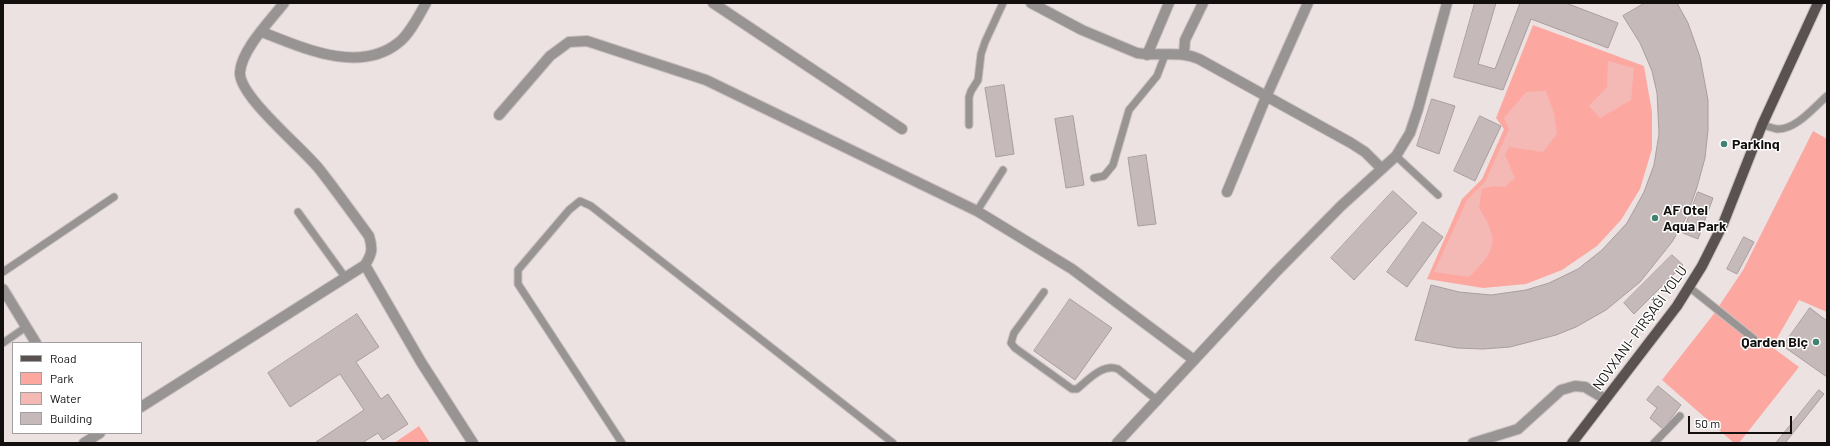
<!DOCTYPE html>
<html>
<head>
<meta charset="utf-8">
<style>
	body { margin:0 }
	#map { position:relative; width:1830px; height:446px; overflow:hidden; background:#ede2e2; font-family:Barlow,sans-serif }
	canvas { display:block }
	.frame { position:absolute; inset:0; border:4px solid #130f0f; pointer-events:none }
	.legend { position:absolute; left:12px; top:342px; width:130px; height:92px; box-sizing:border-box; background:#fff; border:1px solid #a19f9f; margin:0; padding:5px 7px; list-style:none; font-size:12px; color:#130f0f }
	.legend li { display:flex; align-items:center; gap:8px; height:20px }
	.legend b { width:20px; border:1px solid #a19f9f }
	.scale { position:absolute; left:1688px; top:416px; width:104px; height:18px; box-sizing:border-box; border:2px solid #130f0f; border-top:0; padding-left:5px; font-size:12px; line-height:14px; white-space:nowrap; color:#130f0f; -webkit-text-stroke:3px #fff; paint-order:stroke }
</style>
</head>
<body>
<div id="map">
<canvas width="1830" height="446"></canvas>
<div class="frame"></div>
<ul class="legend">
<li><b style="height:5px;background:#595251"></b>Road</li>
<li><b style="height:11px;background:#fda7a1"></b>Park</li>
<li><b style="height:11px;background:#f4b9b5"></b>Water</li>
<li><b style="height:11px;background:#c5bab9"></b>Building</li>
</ul>
<div class="scale">50 m</div>
</div>
<script>
const ctx = document.querySelector('canvas').getContext('2d');
ctx.lineJoin = 'round';
function fillPath(path, color) {
  ctx.fillStyle = color;
  ctx.fill(path, 'evenodd');
}
function trace(path, color, width, dash) {
  ctx.strokeStyle = color;
  ctx.lineWidth = width;
  ctx.lineCap = dash ? 'butt' : 'round';
  ctx.setLineDash(dash || []);
  ctx.stroke(path);
}
function label(font, color, halo, rows, align = 'center') {
  ctx.font = font + ' Barlow,sans-serif';
  ctx.lineWidth = 3;
  ctx.setLineDash([]);
  ctx.textBaseline = 'middle';
  ctx.strokeStyle = halo;
  ctx.fillStyle = color;
  for (const [text, x, y, turn = 0] of rows) {
    ctx.save();
    ctx.translate(x, y);
    ctx.rotate((+turn || 0) * Math.PI / 180);
    ctx.textAlign = isNaN(turn) ? turn : align;
    if (halo) ctx.strokeText(text, 0, 0);
    ctx.fillText(text, 0, 0);
    ctx.restore();
  }
}
fillPath(new Path2D(`
	M1533 25 1644 66 1652 112V149L1640 189 1621 220 1597 246 1562 270 1526 284 1483 288 1427 279 1462 199 1482 179 1504 129 1496 118Z
	M1813 131 1827 139V312L1799 300 1772 347 1799 367 1739 443H1734L1662 380 1713 315 1743 270Z
	M419 426 430 443H394Z`), '#fda7a1');
fillPath(new Path2D(`
	M1608 61 1634 68 1631 100 1600 118 1589 106 1607 87Z
	M1546 91 1554 113 1557 134 1543 152 1509 147 1505 155 1515 178 1505 187 1493 186 1482 189 1479 208C1500 240 1496 251 1469 277L1434 272 1467 200 1485 182 1509 129 1504 118 1526 92Z`), '#f4b9b5');
const building = new Path2D(`
	M1475 3H1496L1478 64 1495 69 1520 3H1566L1618 23 1608 48 1531 19 1503 90 1454 77Z
	M1645 3H1677L1688 23 1700 57 1708 100V130L1705 158 1697 187 1687 216 1672 242 1640 282 1606 310 1576 327 1556 335 1510 347 1483 349 1457 348 1415 340 1431 285 1459 292 1491 295 1526 290 1549 283 1578 269 1602 250 1627 223 1644 192 1654 165 1659 134 1657 93 1652 71 1640 43 1623 16Z
	M1004 85 1014 154 996 157 985 88Z
	M1432 99 1455 106 1439 154 1417 146Z
	M1073 116 1084 185 1066 188 1055 119Z
	M1480 116 1501 126 1475 181 1454 171Z
	M1146 155 1156 224 1138 226 1128 158Z
	M1393 191 1417 213 1354 280 1331 258Z
	M1698 192 1713 198 1698 239 1683 233Z
	M1423 222 1443 237 1407 287 1387 272Z
	M1744 237 1754 242 1737 274 1727 269Z
	M1672 255 1683 265 1634 314 1624 303Z
	M1070 299 1112 328 1075 380 1034 351Z
	M1810 308 1827 321V377L1783 346Z
	M357 314 379 347 356 362 381 399 388 394 408 424 383 440 378 433 362 443H317L316 442 364 410 340 374 290 407 268 373Z
	M1658 386 1681 405 1663 429 1650 418 1657 408 1647 400Z
	M1819 390 1824 394 1785 443H1776Z`);
fillPath(building, '#c5bab9');
trace(building, '#a89e9d', 1);
const lane = new Path2D(`
	M969 125V97L971 91 978 80 981 54 985 42 1003 3
	M1762 125C1767 126 1772 128 1777 129 1796 130 1814 107 1827 96
	M1396 156 1438 195
	M1094 178 1104 176 1113 165 1129 110 1157 76 1165 55
	M977 211 1003 170
	M298 212 345 277
	M3 272 114 197
	M1689 287 1754 339
	M1044 292 1014 333 1011 343 1015 348 1072 389H1077C1088 380 1103 363 1118 369L1158 401
	M3 343 26 327
	M622 443 518 284V270L569 210 580 201 591 206 893 443
	M1654 443 1680 416`);
const street = new Path2D(`
	M713 3 902 129
	M1031 3 1082 30 1137 53C1158 57 1180 50 1199 59L1351 143 1365 152 1382 169
	M262 32C303 48 359 74 398 43 410 34 419 15 426 3
	M1184 54 1185 40 1203 3
	M1147 55 1169 3
	M499 115 550 56 569 42 587 41 706 80 977 211 1072 269 1194 360
	M1227 192 1266 97 1308 3
	M365 265 421 362 473 443
	M3 289 36 343
	M141 407 365 265C372 254 373 249 369 236 353 214 337 192 320 170 304 149 238 96 240 72 242 49 270 21 284 3
	M84 443 100 433
	M1117 443 1275 273 1341 206 1396 156 1410 133 1418 109 1447 3
	M1473 443 1518 429 1561 390 1575 386 1585 387 1605 399`);
const primary = new Path2D(`
	M1572 443 1677 306 1702 266 1723 224 1762 125 1818 3`);
trace(lane, '#cac0c0', 9);
trace(street, '#cac0c0', 12);
trace(primary, '#cac0c0', 12);
trace(lane, '#989493', 7);
trace(street, '#989493', 10);
trace(primary, '#595251', 10);
for (const [x, y, r, color] of [
	[1724,144,4,"#41816f"],
	[1655,218,4,"#41816f"],
	[1816,342,4,"#41816f"]
]) {
  const dot = new Path2D();
  dot.arc(x, y, r, 0, 2 * Math.PI);
  ctx.fillStyle = color;
  ctx.fill(dot);
  trace(dot, '#fff', 1.5);
}
label('bold 14px', '#130f0f', '#fff', [
	["Parkinq",1732,144],
	["AF Otel",1663,210],
	["Aqua Park",1663,226],
	["Qarden Biç",1808,342,"right"]
], 'left');
label('14px', '#130f0f', '#fff', [
	["NOVXANI- PIRŞAĞI YOLU",1640,328,-54]
]);
</script>
</body>
</html>
